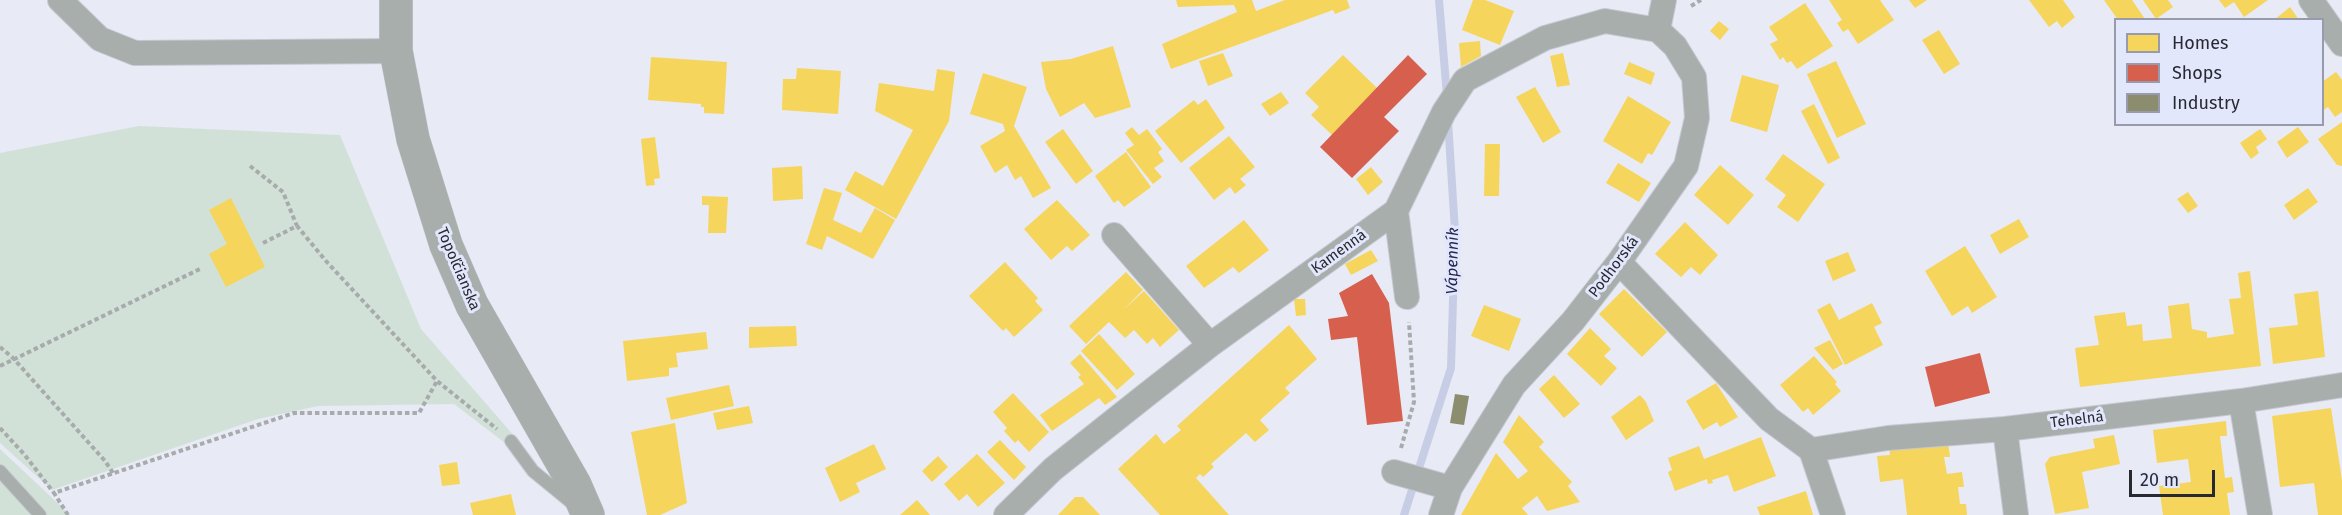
<!DOCTYPE html>
<html>
<head>
<meta charset="utf-8">
<style>
	body { margin:0 }
	#map { position:relative; width:2342px; height:515px; overflow:hidden; background:#e8eaf6; font-family:"Fira Sans",sans-serif }
	canvas { display:block }
	.legend { position:absolute; left:2114px; top:18px; width:210px; height:108px; box-sizing:border-box; background:#e2e7fc; border:2px solid #989bab; margin:0; padding:8px 10px; list-style:none; font-size:18px; color:#282931 }
	.legend li { display:flex; align-items:center; gap:12px; height:30px }
	.legend b { width:30px; border:2px solid #989bab }
	.scale { position:absolute; left:2129px; top:470px; width:86px; height:27px; box-sizing:border-box; border:3px solid #282931; border-top:0; padding-left:8px; font-size:18px; line-height:21px; white-space:nowrap; color:#282931; -webkit-text-stroke:4px #e2e7fc; paint-order:stroke }
</style>
</head>
<body>
<div id="map">
<canvas width="2342" height="515"></canvas>
<ul class="legend">
<li><b style="height:16px;background:#f6d55c"></b>Homes</li>
<li><b style="height:16px;background:#d6604d"></b>Shops</li>
<li><b style="height:16px;background:#8c8c6e"></b>Industry</li>
</ul>
<div class="scale">20 m</div>
</div>
<script>
const ctx = document.querySelector('canvas').getContext('2d');
ctx.lineJoin = 'round';
function fillPath(path, color) {
  ctx.fillStyle = color;
  ctx.fill(path, 'evenodd');
}
function trace(path, color, width, dash) {
  ctx.strokeStyle = color;
  ctx.lineWidth = width;
  ctx.lineCap = dash ? 'butt' : 'round';
  ctx.setLineDash(dash || []);
  ctx.stroke(path);
}
function label(font, color, halo, rows, align = 'center') {
  ctx.font = font + ' "Fira Sans",sans-serif';
  ctx.lineWidth = 6;
  ctx.setLineDash([]);
  ctx.textBaseline = 'middle';
  ctx.strokeStyle = halo;
  ctx.fillStyle = color;
  for (const [text, x, y, turn = 0] of rows) {
    ctx.save();
    ctx.translate(x, y);
    ctx.rotate((+turn || 0) * Math.PI / 180);
    ctx.textAlign = isNaN(turn) ? turn : align;
    if (halo) ctx.strokeText(text, 0, 0);
    ctx.fillText(text, 0, 0);
    ctx.restore();
  }
}
fillPath(new Path2D(`
	M139 126 340 135 421 329 516 438 505 443 454 404 318 406 258 419 52 490 0 443V153Z
	M0 449 64 509 68 515H0Z`), '#d2e1d8');
fillPath(new Path2D(`
	M1176 0H1252L1256 11 1285 0H1347L1350 8 1335 14 1333 10 1171 69 1162 44 1237 12 1234 5 1178 7Z
	M1473 0H1485L1514 11 1500 45 1462 30Z
	M1829 0H1880L1894 20 1858 44 1848 29 1843 32 1837 23 1842 20Z
	M1909 0H1927L1915 8Z
	M2029 0H2063L2075 17 2062 28 2057 21 2049 27Z
	M2104 0H2132L2145 19 2118 20Z
	M2143 0H2168L2173 7 2156 19Z
	M2219 0H2268L2244 17 2234 2 2225 8Z
	M1805 3 1833 46 1797 69 1791 61 1787 63 1783 57 1780 60 1770 44 1778 40 1769 27Z
	M2290 7 2299 20H2274Z
	M1719 21 1729 29 1720 40 1710 31Z
	M1939 30 1960 64 1944 74 1922 40Z
	M1480 41 1481 56 1461 67 1459 43Z
	M1113 46 1131 107 1095 118 1084 103 1060 117 1046 89 1041 62 1071 59Z
	M1223 53 1233 76 1208 86 1199 61Z
	M1563 53 1570 85 1557 87 1550 56Z
	M1343 55 1377 88 1332 135 1311 115 1319 107 1305 93Z
	M651 57 727 62 724 114 704 113V107H701V104L648 100Z
	M1836 61 1866 124 1837 138 1807 74Z
	M1629 62 1655 73 1651 85 1624 74Z
	M797 68 841 71 838 114 782 110 783 79H796Z
	M937 69 955 72 949 121 896 219 845 190 855 171 883 186 913 130 875 111 879 83 934 91Z
	M2336 72 2342 80V112L2335 117 2328 107 2322 111V82Z
	M983 73 1027 87 1014 126 1051 188 1033 198 1021 176 1015 180 1007 165 995 173 980 146 1005 131 1003 124 970 114Z
	M1742 75 1779 85 1767 132 1730 121Z
	M1535 87 1561 132 1543 143 1516 97Z
	M1281 92 1289 103 1270 116 1261 104Z
	M1628 96 1671 122 1652 155 1648 153 1642 164 1603 141Z
	M1206 99 1225 128 1181 163 1155 131 1194 100 1198 105Z
	M1814 104 1840 158 1828 164 1801 111Z
	M2342 122V166L2337 165 2318 139Z
	M1132 127 1139 135 1147 129 1162 149 1158 152 1164 161 1154 168 1162 177 1153 184 1126 150 1134 145 1125 133Z
	M2298 127 2309 142 2287 158 2277 142Z
	M1063 129 1093 171 1076 184 1045 142Z
	M2260 129 2267 139 2256 147 2259 153 2251 159 2240 143Z
	M1229 136 1255 167 1240 179 1246 185 1235 194 1230 187 1214 200 1189 168Z
	M655 137 660 178 654 179 655 185 646 186 641 139Z
	M1485 144H1500L1499 196H1484Z
	M1126 152 1151 187 1124 207 1118 200 1114 203 1095 176Z
	M1783 154 1825 184 1798 222 1777 207 1786 195 1765 179Z
	M1618 163 1651 183 1639 202 1606 183Z
	M1720 165 1754 195 1728 225 1694 195Z
	M802 166 803 199 773 201 772 168Z
	M1371 167 1383 182 1368 195 1356 179Z
	M824 188 842 193 833 220 861 233 875 208 895 220 873 259 827 236 822 250 806 244Z
	M2308 188 2318 202 2294 220 2284 205Z
	M2188 192 2198 206 2188 213 2177 199Z
	M702 196 728 197 726 233H708L709 205H702Z
	M231 198 265 267 226 287 209 254 227 244 209 210Z
	M1057 200 1090 235 1072 251 1067 246 1051 260 1024 229Z
	M2019 219 2029 237 2000 254 1990 235Z
	M1244 220 1269 250 1239 273 1233 267 1204 288 1186 266Z
	M1685 222 1718 255 1700 275 1691 267 1681 277 1655 254Z
	M1965 246 1997 297 1972 313 1968 306 1952 316 1925 271Z
	M1371 250 1378 261 1351 275 1345 264Z
	M1848 252 1856 271 1833 281 1825 261Z
	M1005 262 1038 298 1035 301 1043 310 1014 337 1006 328 1003 331 969 296Z
	M2250 271 2261 366 2080 387 2075 348 2099 345 2094 316 2125 312 2127 326 2142 324 2143 341 2172 338 2168 306 2189 303 2192 329 2207 332V338L2234 334 2229 299 2241 298 2238 273Z
	M1126 272 1143 290 1123 310 1144 291 1179 330 1160 347 1153 338 1147 344 1134 330 1125 338 1109 322 1086 344 1069 326Z
	M1624 289 1667 332 1642 357 1599 314Z
	M2318 291 2325 357 2273 364 2269 328 2298 325 2294 294Z
	M1294 299H1305L1306 315 1296 316Z
	M1830 303 1839 320 1872 303 1882 323 1874 327 1883 345 1845 365 1817 310Z
	M1484 305 1521 319 1509 351 1471 336Z
	M1289 325 1317 359 1285 388 1290 393 1260 420 1269 430 1255 442 1246 433 1211 464 1214 467 1203 477 1200 474 1196 478 1229 515H1160L1118 469 1156 434 1164 444 1181 430 1177 426Z
	M796 326 797 346 749 348V327Z
	M1590 328 1611 349 1604 356 1617 368 1601 386 1567 354Z
	M706 332 708 349 676 353 678 367 669 368V376L627 381 623 341Z
	M1099 334 1135 374 1117 390 1081 351Z
	M1830 340 1843 364 1833 370 1814 348Z
	M1080 354 1117 397 1105 405 1099 398 1052 431 1040 415 1084 384 1078 377 1081 375 1070 363Z
	M1814 356 1837 382 1835 384 1841 391 1813 415 1808 408 1803 412 1780 385Z
	M1554 375 1580 404 1564 418 1539 389Z
	M1716 383 1738 417 1720 427 1717 422 1703 430 1686 401Z
	M729 385 734 406 671 420 666 398Z
	M1013 393 1049 432 1029 452 1018 440 1015 443 1004 431 1007 428 993 412Z
	M1640 395 1646 402 1654 421 1626 440 1611 417Z
	M749 406 753 423 717 430 713 413Z
	M2331 408 2342 480V515H2318L2314 483 2280 487 2272 416Z
	M1519 415 1544 442 1539 447 1572 482 1568 486 1580 502 1547 511 1537 496 1522 508 1528 515H1461L1496 453 1518 479 1528 471 1503 442Z
	M2226 421 2227 436H2220L2225 478 2232 477 2234 492 2227 493 2230 515H2163L2159 486 2191 482 2188 459 2157 463 2153 430Z
	M675 423 687 503 660 515H647L631 432Z
	M2114 435 2120 464 2082 472 2089 508 2055 514 2045 464 2050 457 2095 448 2093 439Z
	M1761 437 1776 476 1734 492 1728 475 1712 480 1713 483 1708 484 1707 479 1675 491 1668 472 1672 470 1668 458 1699 446 1704 459Z
	M1000 440 1026 467 1014 480 987 452Z
	M1948 442 1950 457H1944L1947 474 1962 472 1964 487H1958L1960 504H1966L1967 515H1907L1903 479 1880 482 1877 456 1890 455 1889 448Z
	M874 444 886 469 856 483 860 492 840 502 825 468Z
	M977 454 1005 483 978 507 967 494 959 501 944 484Z
	M938 456 948 467 932 482 922 471Z
	M457 462 460 484 442 486 439 465Z
	M1806 491 1813 515H1760L1757 507Z
	M511 494 516 515H473L470 503Z
	M1075 497H1083L1100 515H1058Z
	M917 500 930 515H900Z`), '#f6d55c');
fillPath(new Path2D(`
	M1408 55 1427 74 1384 117 1399 131 1352 178 1320 147Z
	M1372 274 1389 303 1403 421 1367 425 1357 337 1331 340 1328 319 1348 316 1339 293Z
	M1980 353 1990 393 1935 407 1925 367Z`), '#d6604d');
fillPath(new Path2D(`
	M1455 394 1469 396 1464 425 1450 423Z`), '#8c8c6e');
trace(new Path2D(`
	M1439 0 1447 96
	M1404 515 1451 368 1455 231 1448 121`), '#c8cde6', 8);
const lane = new Path2D(`
	M511 441 533 471 572 503
	M0 471 40 515`);
const street = new Path2D(`
	M60 0 100 39 135 53 396 51
	M2311 0 2342 44
	M1658 30 1664 0
	M1396 211 1407 297
	M1114 235 1210 345
	M1619 262 1769 419 1811 450 1833 515
	M2241 401 2260 515
	M2005 429 2016 515
	M1811 450 1888 438 2005 429 2241 401 2342 385
	M1394 472 1450 488
	M1006 515 1053 469 1145 396 1210 345 1396 211 1444 112 1465 80 1545 38 1605 21 1658 30
	M1441 515 1450 488 1514 385 1573 321 1619 262 1686 166 1697 118 1694 77 1675 46 1658 30`);
const secondary = new Path2D(`
	M396 0V51L413 139 446 245 472 305 575 485 588 515`);
trace(lane, '#c6c8d2', 14);
trace(street, '#c6c8d2', 26);
trace(secondary, '#c6c8d2', 34);
trace(new Path2D(`
	M1691 6 1701 0
	M250 166 283 192 297 226
	M263 243 297 226 326 261 437 381 497 429
	M0 347 13 358 105 461 113 473
	M0 366 202 268
	M0 428 24 454 54 493
	M1401 448 1414 402 1409 322
	M68 515 54 493 294 413H419L437 381`), '#a7abac', 4, [4.5, 3]);
trace(lane, '#a7aeab', 12);
trace(street, '#a7aeab', 24);
trace(secondary, '#a7aeab', 33);
label('15px', '#282931', '#e2e7fc', [
	["Kamenná",1339,252,-36],
	["Podhorská",1614,267,-53],
	["Topoľčianska",458,269,67],
	["Tehelná",2077,420,-7]
]);
label('italic 16px', '#242851', '#e2e7fc', [
	["Vápenník",1453,261,-89]
]);
</script>
</body>
</html>
